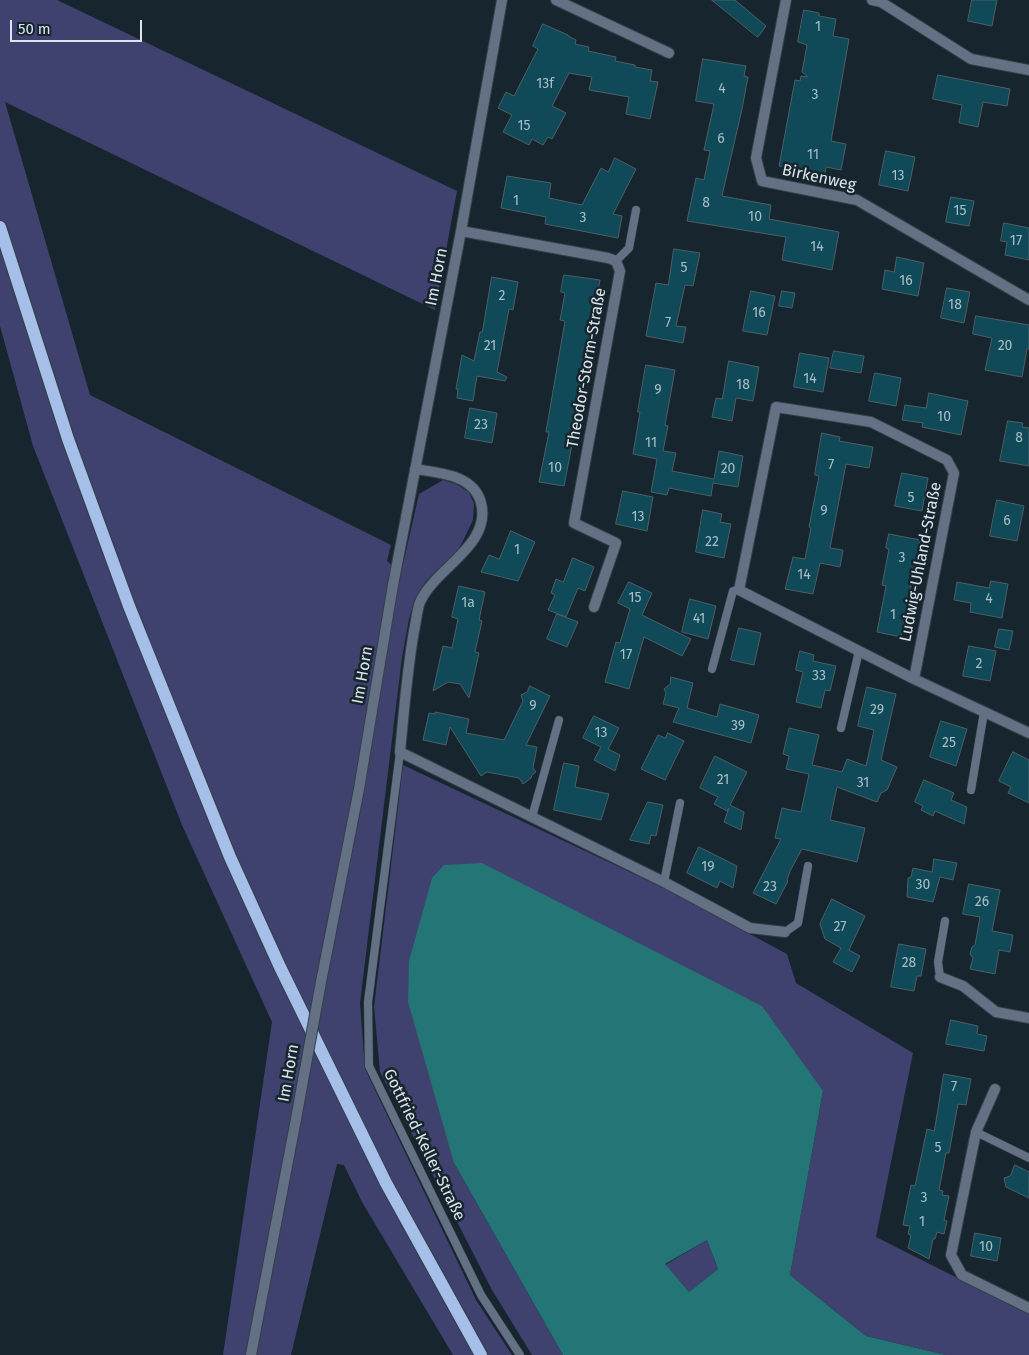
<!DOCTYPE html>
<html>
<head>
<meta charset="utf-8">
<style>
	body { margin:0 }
	#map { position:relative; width:1029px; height:1355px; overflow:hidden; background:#17252e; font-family:"Fira Sans",sans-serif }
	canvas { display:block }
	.scale { position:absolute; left:10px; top:20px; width:132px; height:22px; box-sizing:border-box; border:2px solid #dce5eb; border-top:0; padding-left:6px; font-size:15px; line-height:18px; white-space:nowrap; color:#dce5eb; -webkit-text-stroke:4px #17252e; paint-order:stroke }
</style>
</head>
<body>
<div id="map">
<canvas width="1029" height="1355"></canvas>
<div class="scale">50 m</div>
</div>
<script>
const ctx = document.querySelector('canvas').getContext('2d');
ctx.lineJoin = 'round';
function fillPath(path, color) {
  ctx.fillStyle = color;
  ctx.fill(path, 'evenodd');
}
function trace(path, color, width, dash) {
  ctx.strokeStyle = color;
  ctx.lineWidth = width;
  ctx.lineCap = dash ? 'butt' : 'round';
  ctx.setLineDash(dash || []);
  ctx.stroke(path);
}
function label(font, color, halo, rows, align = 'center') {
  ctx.font = font + ' "Fira Sans",sans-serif';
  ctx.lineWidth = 5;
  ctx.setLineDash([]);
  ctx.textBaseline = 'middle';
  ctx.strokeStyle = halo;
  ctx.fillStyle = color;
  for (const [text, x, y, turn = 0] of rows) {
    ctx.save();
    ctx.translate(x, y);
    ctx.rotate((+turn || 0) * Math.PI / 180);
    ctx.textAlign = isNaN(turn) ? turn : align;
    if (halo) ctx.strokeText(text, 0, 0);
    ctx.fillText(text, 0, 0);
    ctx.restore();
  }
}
fillPath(new Path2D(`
	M0 0H57L457 191 435 310 5 102 90 395 391 545 387 561 401 573 419 494 443 480 456 484 469 492 474 504 473 520 459 549 426 581 415 599 409 619 402 657 360 1003 365 1069 476 1300 512 1355H453L362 1202 344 1165 337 1164 291 1355H223L272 1022 182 825 33 446 0 326Z
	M403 765 668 890 787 954 796 983 913 1053 876 1237 1029 1314V1355H946L866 1336 790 1275 823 1091 454 1163 563 1355H532L492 1290 380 1072 374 1007Z
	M707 1240 718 1269 689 1292 665 1265Z`), '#3f416e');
fillPath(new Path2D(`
	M482 863 762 1006 823 1091 790 1275 866 1336 946 1355H563L454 1163 408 1002 409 961 432 878 444 865ZM707 1240 718 1269 689 1292 665 1264Z`), '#237576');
const building = new Path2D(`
	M712 0H735L766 26 758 37Z
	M972 0H997L992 26 968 21Z
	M804 10 819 13V16L836 19 833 36 849 39 831 141 846 144 841 170 826 167 825 174 779 166 795 80 800 81 801 76 808 77 802 72 807 45 798 42Z
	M543 24 568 35V36L576 40 575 44 589 47 588 51 616 57 615 61 635 65V67L652 70 650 81 658 82 650 119 626 114 629 97 589 90 592 77 569 73 552 106 566 113 552 139 548 137 543 145 532 139 529 145 503 132 512 115 498 108 506 92 514 96 538 49 533 46Z
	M703 59 746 66 744 76 748 77 742 109 722 196 771 205 769 219 839 232 832 270 782 260 786 237 687 221 696 178 704 180 710 151 704 150 714 104 696 101Z
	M938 75 1010 89 1007 106 983 102 978 127 959 123 962 105 933 99Z
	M886 151 915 157 908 191 879 185Z
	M615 158 636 169 613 214 622 216 618 238 545 224 546 217 501 208 507 176 551 183 549 198 582 205 601 168 608 172Z
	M951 197 974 201 969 226 946 222Z
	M1004 223 1029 228V260L1005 255 1007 242 1001 241Z
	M674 249 700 253 693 286 685 285 676 326 686 327 683 343 646 336 656 283 668 285Z
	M897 257 924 263 918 296 882 289 885 270 894 272Z
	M564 275 600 280 577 403H580L564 486 539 482 549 432H546L565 321 560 320 565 293 561 292Z
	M492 277 518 282 513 310 509 309 497 372 507 377 505 381 477 376 473 401 457 398 458 389H456L462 355 474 361 480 332H482Z
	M947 288 970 292 964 323 941 318Z
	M751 291 775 296 767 335 743 331Z
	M782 291 795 293 792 308 779 306Z
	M976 316 1029 325V349H1027L1022 377 985 370 992 338 973 334Z
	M834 351 864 356 861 373 830 368Z
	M800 353 829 358 823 392 794 387Z
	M729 361 759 367 753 401 736 398 732 421 712 417 716 398 722 399Z
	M646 365 675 370 665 425 668 426 663 451 676 453 672 471 714 479 719 451 743 456 738 487 713 483 711 496 669 488 667 495 651 492 657 459 633 454 640 412H638Z
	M875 373 901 378 896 406 869 401Z
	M929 393 968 401 961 435 922 427 923 423 902 420 905 405 926 408Z
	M470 408 497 413 492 443 465 438Z
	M1008 421 1023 423 1022 427 1029 428V466L1000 461Z
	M822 433 840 437 839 441 873 447 869 468 846 464 830 548 843 550 840 567 820 563 813 594 785 589 793 557 805 559 811 528 809 527 819 476 815 475Z
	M902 473 928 478 922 511 895 506Z
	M623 491 653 497 647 531 616 524Z
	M997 500 1024 506 1017 541 990 536Z
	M703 510 722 514 720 522 731 524 724 558 696 552Z
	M511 531 535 542 518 581 481 572 489 555 499 559Z
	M889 534 920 540 901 637 877 632 886 586 882 585 889 549 886 548Z
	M573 558 594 567 585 591 578 588 566 617 548 610 555 595 551 593 556 579 563 582Z
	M991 581 1008 584 1002 618 970 612 971 603 954 600 957 582 989 588Z
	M629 582 652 593 642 615 691 639 682 656 644 637 629 689 605 682 616 642 620 643 630 609 618 603Z
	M459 586 485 592 479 620 482 621 475 652 479 653 469 698 460 684 448 682 433 691 443 646 452 648 458 619 452 617Z
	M690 599 716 606 708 639 682 632Z
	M557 614 578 622 567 647 547 639Z
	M739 628 761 633 754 665 731 660Z
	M999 629 1013 631 1009 650 995 647Z
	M969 646 996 651 990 681 963 676Z
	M800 651 814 655 813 661 836 666 830 691 825 690 821 708 796 702 803 672 796 670Z
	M671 677 693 683 687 708 717 717 720 704 759 715 751 743 673 722 679 708 663 704 666 693 664 689 670 684Z
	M530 686 550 696 526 745 537 747 533 768 536 772 532 775 531 778 523 784 519 778 487 772 481 776 450 727 446 745 423 740 429 713 435 714V712L469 719 466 733 504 740 523 701 521 695 527 692Z
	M867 687 896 694 881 760 897 767 887 790 881 793 877 802 837 787 830 820 865 828 857 862 802 849 790 871 787 880 788 881 776 904 753 893 781 839 775 838 782 808 801 812 809 774 786 769 789 756 783 754 789 728 819 735 812 765 842 772 847 759 866 766 874 730 858 726Z
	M594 716 619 728 608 749 620 755 615 771 594 760 601 747 583 738Z
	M941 721 967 729 956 766 930 757Z
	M668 733 684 741 665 780 641 769 658 735 665 738Z
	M1013 752 1029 760V803L1008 793 1011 787 999 781Z
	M715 756 747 772 730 805 744 812 741 830 724 822 729 808 727 811 714 804 718 797 700 788Z
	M564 763 579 766 575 787 609 794 601 820 554 810Z
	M924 780 954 793 951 800 967 807 964 824 935 811 933 816 921 810 923 806 915 802Z
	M648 802 663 805 656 836 651 835 649 844 630 840Z
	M699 847 737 866 733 888 720 881 717 888 687 873Z
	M934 859 957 863 953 880 940 877 933 902 907 897 908 878 911 877 913 868 932 872Z
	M969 884 1000 890 992 931 1013 935 1010 952 999 950 995 974 970 969 973 958 970 954 972 947 975 945 980 917 963 914Z
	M832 899 865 916 849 950 860 956 852 972 833 962 841 948 825 939 820 924Z
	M899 944 926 949 921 976H917L914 991 891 987Z
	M951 1020 978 1026 977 1034 987 1036 984 1051 946 1044Z
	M944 1074 971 1079 966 1105 958 1104 949 1153H946L939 1190 943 1191 942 1195 949 1196 944 1220 947 1221 944 1234 937 1232 935 1239H933L929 1259 908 1248 911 1235 908 1234 910 1226 903 1225 911 1185 915 1186 927 1129 934 1131Z
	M1015 1165 1029 1172V1198L1006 1187 1004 1178 1010 1176Z
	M975 1233 1001 1238 997 1261 971 1256Z`);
fillPath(building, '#104a58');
trace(building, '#4c5f65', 1);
const lane = new Path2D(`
	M616 261 629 248 636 210
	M712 669 733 591 739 590
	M841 728 859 651
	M400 752 368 1002 369 1066 481 1295 520 1355
	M971 790 984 712
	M532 817 559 720
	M664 882 680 803
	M785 932 798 923 808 866
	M940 977 938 962 945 921
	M976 1132 1029 1158`);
const street = new Path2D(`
	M556 0 669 53
	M786 0 756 158 762 181 857 200 1029 300
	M872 0 881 2 971 59 1029 70
	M461 231 608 258 616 261 620 271 574 523 616 543 594 607
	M415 469C440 473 474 475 481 503 492 545 435 568 420 602 417 610 416 622 414 631 407 671 404 711 400 752L664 882 750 928 785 932
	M914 679 954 473 947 460 871 422 776 407 739 590 914 679 1029 733
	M940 977 963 986 996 1012 1029 1018
	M321 982 359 789 393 585 461 231 502 0
	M995 1089 976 1132 951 1255 962 1275 1029 1308
	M251 1355 296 1119`);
const primary = new Path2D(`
	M0 227 68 439 129 606 230 857 280 967 386 1183 481 1355`);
trace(lane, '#334048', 9);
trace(street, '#334048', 12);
trace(primary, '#334048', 14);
trace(lane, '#647084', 8);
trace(street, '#647084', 10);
trace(primary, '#a5bfe8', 12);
const streetBridge = new Path2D(`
	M296 1119 321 982`);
trace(streetBridge, '#334048', 12, []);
trace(streetBridge, '#647084', 10);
label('14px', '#a9bec6', null, [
	["1",818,27],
	["13f",545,84],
	["4",722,89],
	["3",815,95],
	["15",524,126],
	["6",721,139],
	["11",813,155],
	["13",898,176],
	["1",516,201],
	["8",706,203],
	["15",960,211],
	["10",755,217],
	["3",583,218],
	["17",1016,241],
	["14",817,247],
	["5",684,268],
	["16",906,281],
	["2",502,296],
	["18",955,305],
	["16",759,313],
	["7",668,323],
	["21",490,346],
	["20",1005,346],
	["14",810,379],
	["18",743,385],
	["9",658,390],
	["10",944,417],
	["23",481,425],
	["8",1019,438],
	["11",651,443],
	["7",831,465],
	["10",555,468],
	["20",728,469],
	["5",911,498],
	["9",824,511],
	["13",638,517],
	["6",1007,521],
	["22",712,542],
	["1",517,550],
	["3",902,558],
	["14",804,575],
	["15",635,598],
	["4",989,599],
	["1a",468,603],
	["1",893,615],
	["41",699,619],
	["17",626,655],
	["2",979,664],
	["33",819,676],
	["9",533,706],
	["29",877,710],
	["39",738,726],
	["13",601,733],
	["25",949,743],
	["21",723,780],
	["31",863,783],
	["19",708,867],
	["30",923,885],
	["23",770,887],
	["26",982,902],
	["27",840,927],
	["28",909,963],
	["7",954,1087],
	["5",938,1148],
	["3",924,1198],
	["1",922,1222],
	["10",986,1247]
]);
label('16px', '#dce5eb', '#17252e', [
	["Birkenweg",819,178,12],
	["Im Horn",437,277,-79],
	["Theodor-Storm-Straße",587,368,-80],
	["Ludwig-Uhland-Straße",921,562,-79],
	["Im Horn",363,675,-80],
	["Im Horn",289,1073,-80],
	["Gottfried-Keller-Straße",424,1145,64]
]);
</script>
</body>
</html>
